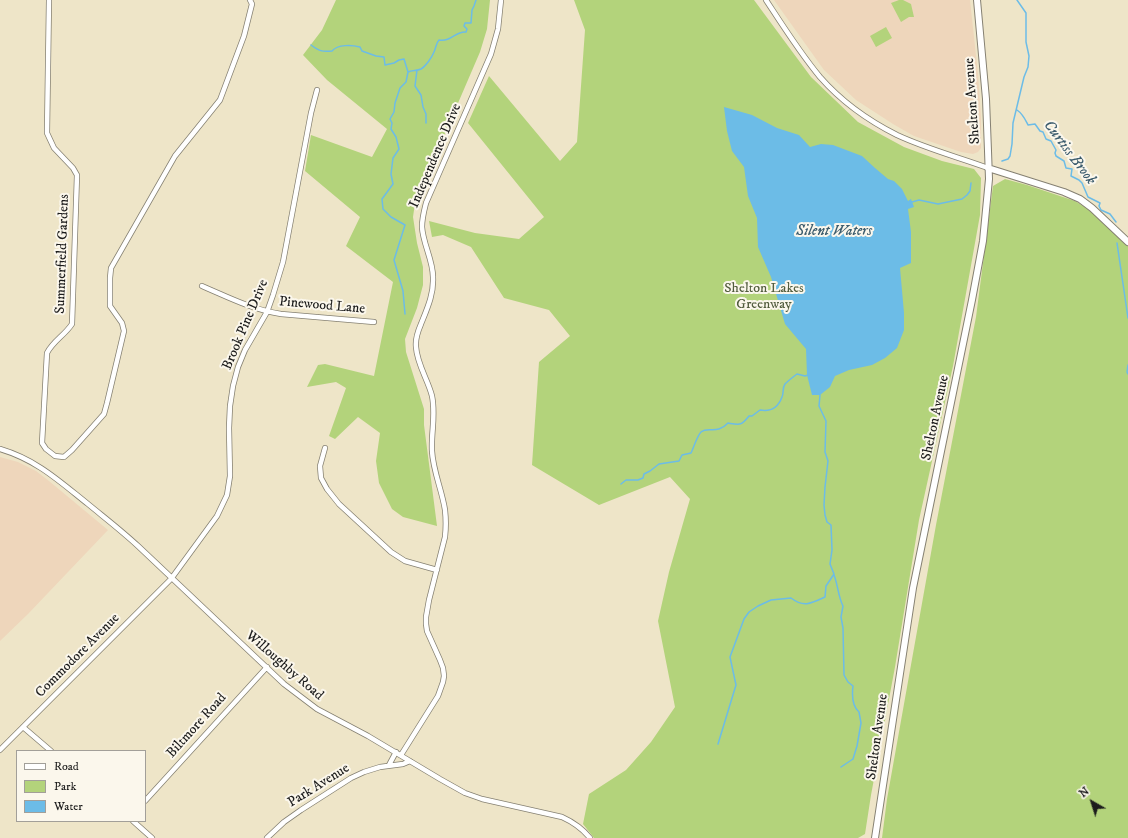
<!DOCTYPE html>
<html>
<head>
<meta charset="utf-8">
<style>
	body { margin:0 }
	#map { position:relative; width:1128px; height:838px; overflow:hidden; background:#eee5c8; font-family:"IM FELL DW Pica",serif }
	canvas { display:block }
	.legend { position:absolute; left:16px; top:750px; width:130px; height:72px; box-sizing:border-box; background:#fbf7ec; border:1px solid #a29f99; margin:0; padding:5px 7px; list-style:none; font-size:12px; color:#1c1c1c }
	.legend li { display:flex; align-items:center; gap:8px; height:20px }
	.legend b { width:20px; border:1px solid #a29f99 }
	.north { position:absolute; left:1072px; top:782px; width:40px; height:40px; -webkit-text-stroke:3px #fbf7ec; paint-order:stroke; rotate:321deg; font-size:11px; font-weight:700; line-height:16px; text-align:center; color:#1c1c1c }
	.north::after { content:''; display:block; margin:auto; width:14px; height:18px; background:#1c1c1c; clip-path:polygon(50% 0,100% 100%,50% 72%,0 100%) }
</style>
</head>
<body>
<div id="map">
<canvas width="1128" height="838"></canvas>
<ul class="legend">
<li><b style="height:5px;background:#fff"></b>Road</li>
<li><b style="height:11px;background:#b3d37b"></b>Park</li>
<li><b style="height:11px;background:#6cbce7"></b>Water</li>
</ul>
<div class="north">N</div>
</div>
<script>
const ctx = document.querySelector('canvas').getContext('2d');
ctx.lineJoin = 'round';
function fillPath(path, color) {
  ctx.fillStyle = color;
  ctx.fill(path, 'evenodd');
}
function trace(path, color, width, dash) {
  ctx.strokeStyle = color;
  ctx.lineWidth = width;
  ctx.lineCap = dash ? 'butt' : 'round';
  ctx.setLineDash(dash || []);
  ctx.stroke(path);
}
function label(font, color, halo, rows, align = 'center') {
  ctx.font = font + ' "IM FELL DW Pica",serif';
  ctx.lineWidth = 4;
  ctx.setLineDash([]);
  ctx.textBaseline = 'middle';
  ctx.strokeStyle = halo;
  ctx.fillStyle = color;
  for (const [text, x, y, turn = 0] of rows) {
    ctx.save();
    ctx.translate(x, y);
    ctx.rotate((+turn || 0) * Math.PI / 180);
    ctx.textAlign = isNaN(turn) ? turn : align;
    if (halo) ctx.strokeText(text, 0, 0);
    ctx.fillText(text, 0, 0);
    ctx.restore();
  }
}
fillPath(new Path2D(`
	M774 0H970L978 74 981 117V148L978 152 973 154 961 152 914 136 893 124 856 100 824 70Z
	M0 457 18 462 36 471 49 481 108 530 28 614 0 641Z`), '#eed6bb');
fillPath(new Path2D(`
	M336 0H490L487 29 480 52 415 203 413 217 417 243 423 267V285L417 308 405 339 406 352 424 409V425L437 526 403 517 392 509 379 483 376 461 380 433 358 417 335 439 329 436 346 388 336 382 307 387 318 365 325 364 374 376 393 282 346 246 360 217 305 171 311 135 372 157 387 129 327 80 303 55 322 30Z
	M574 0H754L811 77 858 122 904 147 942 161 974 169 981 178 980 215 953 366 919 520 895 667 871 795 865 834 858 838H594L583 824 589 794 626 770 651 742 675 707 658 621 669 572 690 499 670 477 599 505 532 465 539 362 570 336 549 310 504 298 471 247 443 235 432 237 429 221 475 233 519 239 544 217 468 123 489 76 560 161 577 142 585 30Z
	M899 0H903L911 4 914 17H909L901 22 891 3Z
	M886 27 892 38 876 47 870 36Z
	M1005 179 1027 185 1075 201 1088 209 1128 246V838H882L887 799 936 525 976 317 993 186Z`), '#b3d37b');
fillPath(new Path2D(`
	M724 107 752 115 777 128 799 135 810 147 821 144 833 145 862 156 875 168 888 179 894 181 902 189 908 201 911 199 914 207 908 209 911 232V263L900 268 904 313V330L897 348 885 358 872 365 849 370 835 376 830 387 820 395H812L807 375 806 349 785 324 771 277 758 247 757 218 748 196 744 167 732 151 727 131Z`), '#6cbce7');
trace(new Path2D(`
	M311 45C319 51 322 52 332 51 338 44 352 45 360 47L362 51 376 56 384 57 385 65 394 63 399 60 404 59 408 72
	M417 70 415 86 421 95 423 107 426 114V123
	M1017 110C1023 114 1025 119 1028 125L1035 124 1040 131 1043 132 1046 139 1051 141 1056 150 1055 153 1056 156 1064 161 1066 168 1072 169 1071 176 1079 180 1082 183 1088 197 1100 203 1099 206 1101 210 1110 214 1116 222
	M1002 161 1008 159 1010 156 1012 144 1013 123 1024 77 1028 67 1029 56 1026 42V13L1017 0
	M912 202 919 200 938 204 962 199 967 195 970 191 971 183
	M1117 243 1128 318
	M405 314 403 291 394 260 405 225 391 217 383 209 382 199 393 184 391 174 393 158 399 149 396 137 391 129 392 123 390 119 394 112 395 103 400 88 406 82 408 72C412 70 417 71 421 69 426 66 432 57 434 52 436 48 436 43 439 40 452 42 455 31 466 32L467 29 464 26 465 23H471L472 10 474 6 476 0
	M1128 365 1127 372 1128 374
	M621 484 626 480H638L643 478 644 474 650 471 659 464 679 461 682 455 691 453C694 447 697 436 701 432 708 426 717 435 728 423 740 425 741 426 749 416H752L760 410C771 412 778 408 782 397 784 393 782 388 785 384 788 381 793 377 797 374L805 376 808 375
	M834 575C838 585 838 596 843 606L841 617 843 628 844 675 848 682 853 686C852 694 852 706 859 712L861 723 857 746 853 759 841 767
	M718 744 736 685 730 657 744 619 749 612 758 606 771 600 791 598C804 608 812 603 825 597L826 586 834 574 830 564 832 550 831 525 827 522 825 515 824 505 825 487 828 461 825 452 826 421 819 406 820 395`), '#6cbce7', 1.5);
const minor = new Path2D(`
	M49 0 47 133 54 148 73 168 77 175 72 324C65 335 53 341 47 353L42 443 46 449 55 456 64 457 72 450 104 414 107 403 124 331 122 323 110 306V278L111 268 175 156 220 100 244 36 252 4 250 0
	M766 0C783 26 800 53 820 77 841 101 869 121 897 135 927 149 958 157 988 168
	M202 286C228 297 253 310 281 314L374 322
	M325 448 320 466 321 478 327 489 339 504 391 552 405 561 437 570
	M0 449C37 460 59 481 88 504 105 518 122 531 138 546L284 684 317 709 368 736 440 779 465 793 482 799 562 817C573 822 582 828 590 838
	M23 727 51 751
	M0 750 171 579 217 516 227 495 230 476 229 428 230 406 233 386 238 367 245 350 267 312 273 295 283 262 311 113 317 90
	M401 755 438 696 443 682 444 676 443 668 440 660 427 631 426 624V617L429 600 445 537C446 528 446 519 445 510 442 490 433 471 432 451 431 432 436 415 432 396 428 380 417 364 416 347 415 339 418 331 421 324 427 309 434 294 433 277 433 260 423 244 422 227 422 218 424 211 426 203L491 54 498 29 501 0
	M389 765 396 752
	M145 801 267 667
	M133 821 152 838
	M267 838 284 822 301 810 351 778 364 772 380 767 403 764 410 761`);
const secondary = new Path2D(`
	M988 168 1064 192 1080 199 1092 208 1128 242
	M875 838 913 588 972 300 983 241 989 179 988 151 986 99 977 0`);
trace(minor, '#858072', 6);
trace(secondary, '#858072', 8);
trace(minor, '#fff', 4.5);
trace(secondary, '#fff', 6);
label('14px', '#1c1c1c', '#fbf7ec', [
	["Shelton Avenue",973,101,-94],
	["Independence Drive",436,156,-67],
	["Summerfield Gardens",63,254,-88],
	["Pinewood Lane",322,306,5],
	["Brook Pine Drive",246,325,-67],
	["Shelton Avenue",936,418,-78],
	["Commodore Avenue",78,656,-45],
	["Willoughby Road",284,666,41],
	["Biltmore Road",197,726,-48],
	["Shelton Avenue",878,737,-82],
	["Park Avenue",319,786,-32]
]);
label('14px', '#515c3d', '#fbf7ec', [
	["Shelton Lakes",764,289],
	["Greenway",764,305]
]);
label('italic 15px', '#3c5c6d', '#fbf7ec', [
	["Curtiss Brook",1069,153,53],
	["Silent Waters",834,232]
]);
</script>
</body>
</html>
